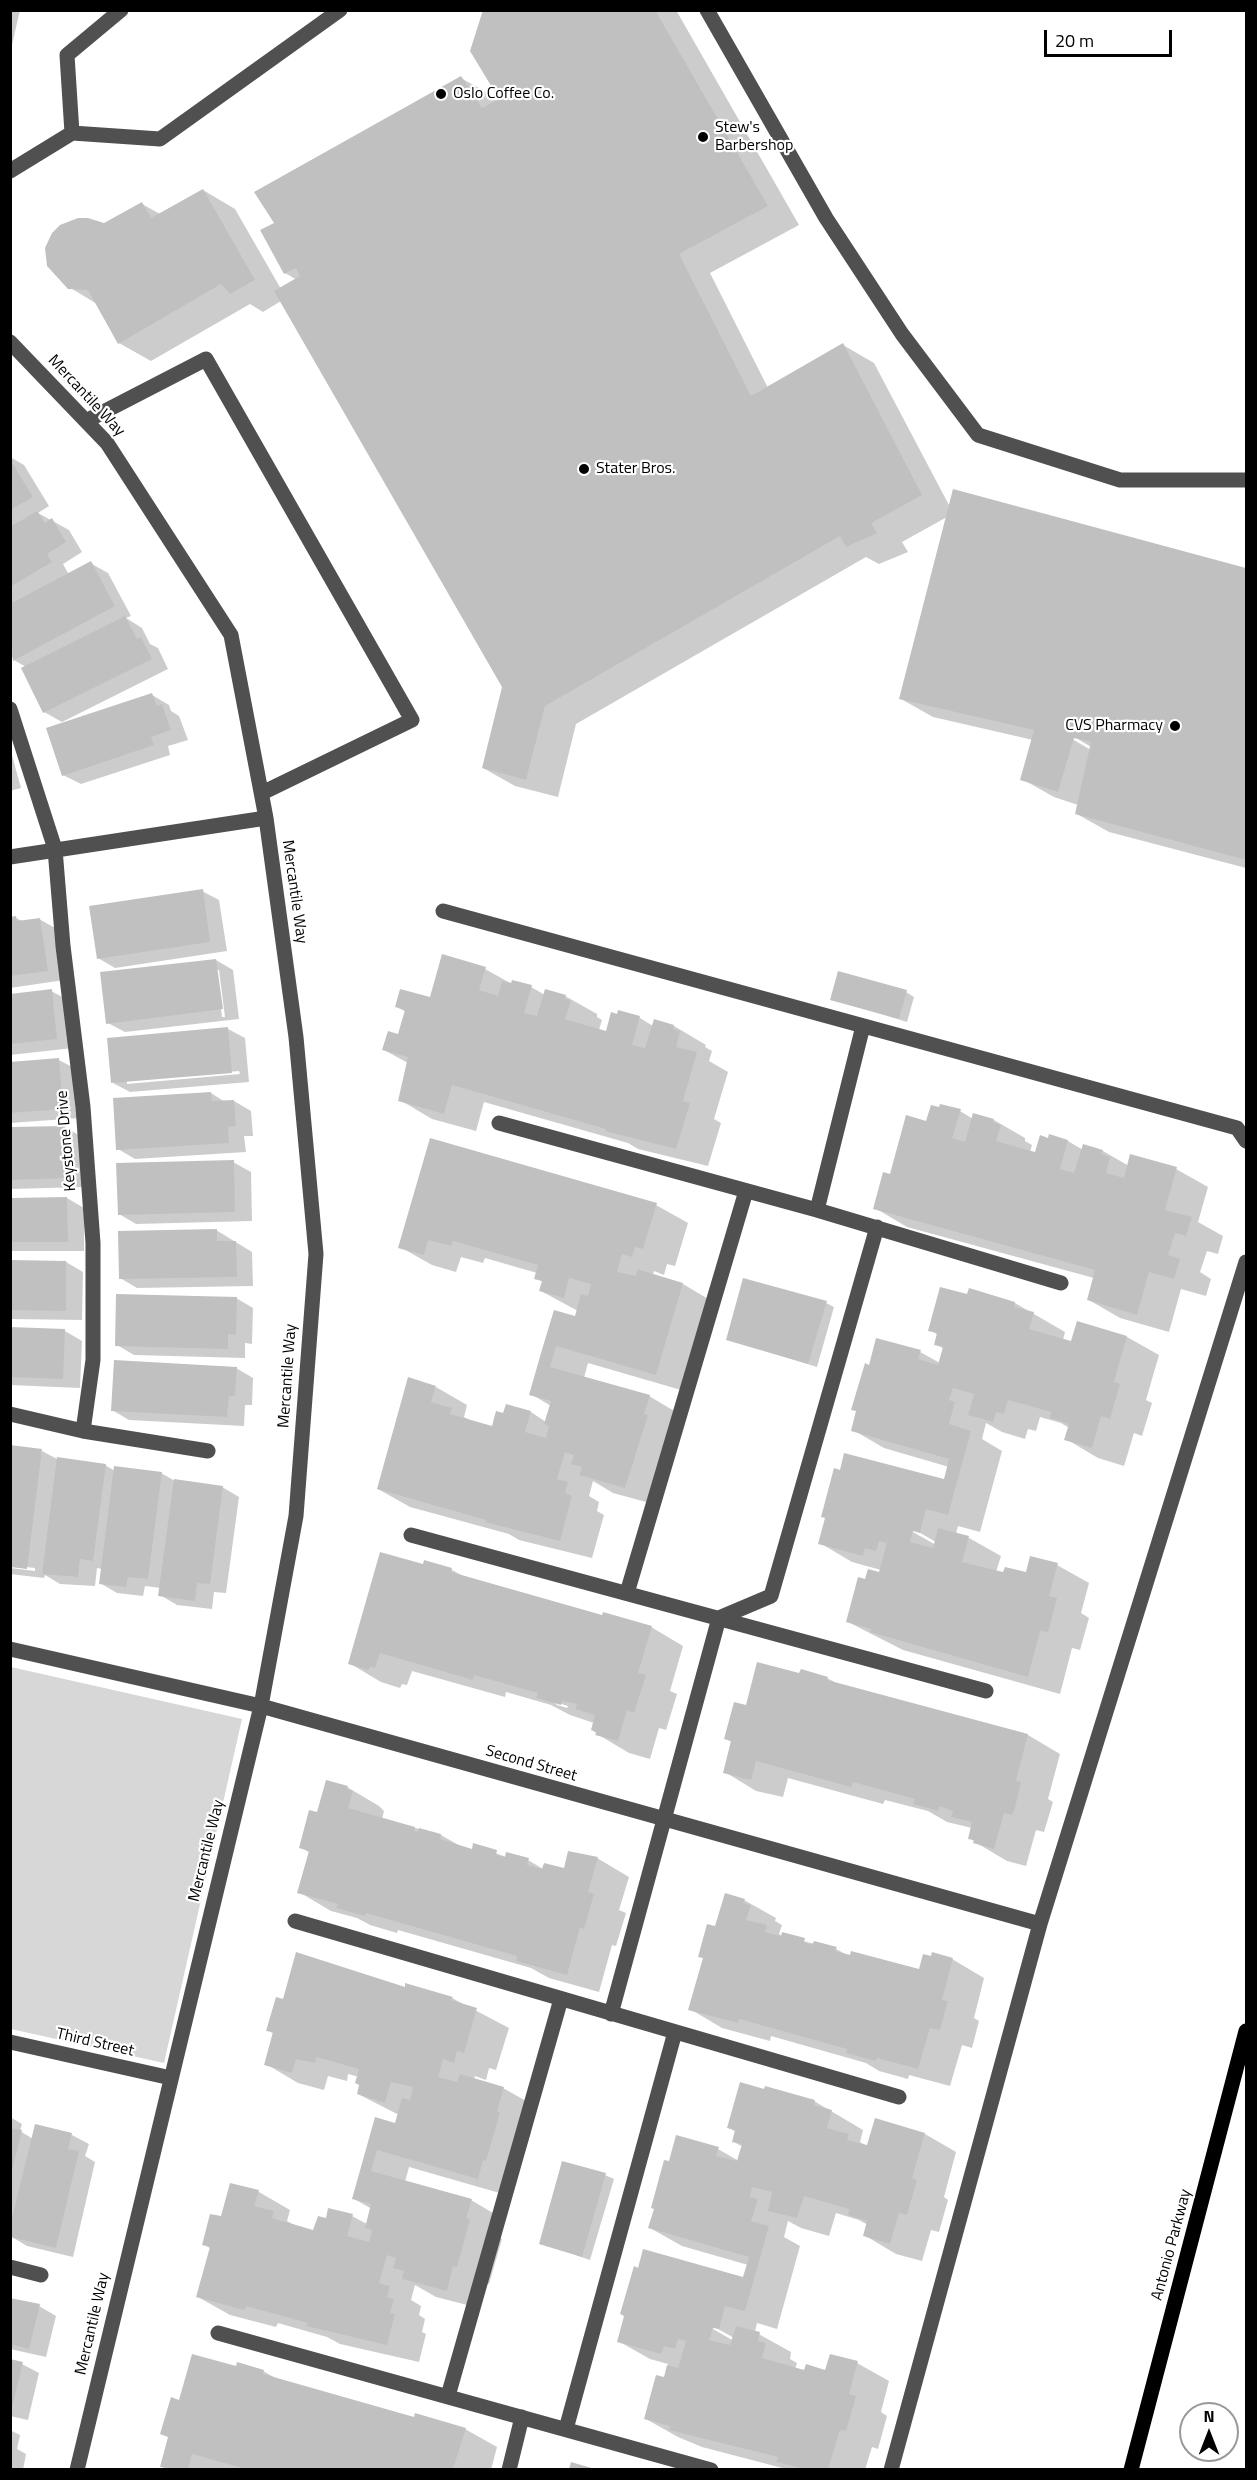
<!DOCTYPE html>
<html>
<head>
<meta charset="utf-8">
<style>
	body { margin:0 }
	#map { position:relative; width:1257px; height:2480px; overflow:hidden; background:#fff; font-family:"Titillium Web",sans-serif }
	canvas { display:block }
	.frame { position:absolute; inset:0; border:12px solid #000; pointer-events:none }
	.north { position:absolute; left:1179px; top:2402px; width:60px; height:60px; box-sizing:border-box; background:#fff; border:2px solid #999; border-radius:50%; rotate:0deg; font-size:16px; font-weight:700; line-height:24px; text-align:center; color:#000 }
	.north::after { content:''; display:block; margin:auto; width:21px; height:27px; background:#000; clip-path:polygon(50% 0,100% 100%,50% 72%,0 100%) }
	.scale { position:absolute; left:1044px; top:30px; width:128px; height:27px; box-sizing:border-box; border:3px solid #000; border-top:0; padding-left:8px; font-size:18px; line-height:21px; white-space:nowrap; color:#000; -webkit-text-stroke:4px #fff; paint-order:stroke }
</style>
</head>
<body>
<div id="map">
<canvas width="1257" height="2480"></canvas>
<div class="frame"></div>
<div class="north">N</div>
<div class="scale">20 m</div>
</div>
<script>
const ctx = document.querySelector('canvas').getContext('2d');
ctx.lineJoin = 'round';
function fillPath(path, color) {
  ctx.fillStyle = color;
  ctx.fill(path, 'evenodd');
}
function trace(path, color, width, dash) {
  ctx.strokeStyle = color;
  ctx.lineWidth = width;
  ctx.lineCap = dash ? 'butt' : 'round';
  ctx.setLineDash(dash || []);
  ctx.stroke(path);
}
function label(font, color, halo, rows, align = 'center') {
  ctx.font = font + ' "Titillium Web",sans-serif';
  ctx.lineWidth = 4.5;
  ctx.setLineDash([]);
  ctx.textBaseline = 'middle';
  ctx.strokeStyle = halo;
  ctx.fillStyle = color;
  for (const [text, x, y, turn = 0] of rows) {
    ctx.save();
    ctx.translate(x, y);
    ctx.rotate((+turn || 0) * Math.PI / 180);
    ctx.textAlign = isNaN(turn) ? turn : align;
    if (halo) ctx.strokeText(text, 0, 0);
    ctx.fillText(text, 0, 0);
    ctx.restore();
  }
}
fillPath(new Path2D(`
	M11 1667 242 1719 164 2063 11 2029Z`), '#d7d7d7');
fillPath(new Path2D(`
	M10 10H20L12 45H10Z
	M484 10H676L799 225 710 273 768 388 843 345 874 363 950 507 954 491 1246 570V868L1109 832 1077 814 1078 805 1054 797 1022 779 1033 740 933 717 901 699 947 517 902 542 908 552 879 564 866 557 576 724 558 797 515 786 483 768 503 687 281 301 263 312 250 304 151 361 119 343 97 304 69 287 48 266 104 225 142 204 160 214 203 190 235 209 281 289 297 280 285 273 276 224 461 78 493 96 497 102 501 100ZM1068 733 1091 747V750L1067 736Z
	M10 457 24 465 49 506 38 513 69 530 82 552 63 564 69 575 90 563 108 573 131 616 126 618 142 628 150 644 158 648 168 669 62 722 44 712 26 667 14 660 10 654Z
	M152 695 169 705 171 711 179 716 188 740 168 746 170 755 81 784 63 775Z
	M10 748 21 788 10 791Z
	M202 891 219 900 227 951 115 968 98 958Z
	M16 918 22 921 39 919 57 929 64 980 10 988V919Z
	M216 960 233 970 239 1019 125 1032 108 1023ZM216 970H219L225 1017H222Z
	M485 969 512 984 531 987 545 995 565 996 597 1014V1017L602 1020 599 1030 607 1032 619 1012 640 1018 653 1026 655 1021 674 1026 706 1045 705 1047 712 1051 709 1061 728 1072 714 1119 721 1123 708 1166 638 1149 628 1143 484 1102 476 1131 432 1119 400 1100 408 1063 384 1050 399 1036 406 1012 397 1007 431 999Z
	M51 991 68 1000 73 1048 10 1055V995Z
	M906 992 914 997 907 1022 832 999Z
	M228 1029 245 1038 249 1082 130 1092 113 1083ZM239 1071 240 1074 127 1084V1081Z
	M59 1060 76 1069 80 1118 10 1123V1064Z
	M211 1093 225 1102 234 1101 251 1111 253 1136H244L246 1152 135 1159 118 1149Z
	M960 1111 973 1119 994 1120 1025 1138V1141L1032 1145 1030 1152 1036 1154 1050 1136 1068 1141 1083 1150 1084 1146 1103 1151 1129 1166 1176 1169 1208 1187 1198 1222 1223 1236 1218 1254 1207 1251 1200 1272 1211 1279 1206 1296 1181 1289 1169 1332 1120 1318 1089 1300 1094 1278 907 1227 875 1208 891 1176 927 1123Z
	M65 1127 82 1137 83 1187 10 1189V1129Z
	M431 1140 656 1205 688 1223 675 1266 667 1264 664 1275 654 1271 653 1275 683 1284 715 1303 688 1392 588 1363 584 1378 649 1396 681 1415 657 1505 613 1493 593 1481 589 1496 599 1502 597 1511 604 1515 592 1558 519 1540 509 1534 410 1507 378 1489 436 1387 467 1405 464 1417 473 1422 493 1428 504 1415 531 1412 546 1422 551 1406 531 1394 542 1354 576 1318 578 1311 541 1291 543 1282 536 1278 537 1273 485 1258 483 1263 461 1257 456 1272 432 1265 400 1247Z
	M233 1162 251 1172 252 1221 136 1224 119 1214Z
	M67 1198 84 1208V1251H10V1199Z
	M216 1230 252 1252 253 1286 137 1288 120 1278Z
	M10 1261 66 1262 83 1272 82 1320 10 1319Z
	M970 1290 1015 1303 1065 1332 1063 1340 1072 1342 1078 1323 1127 1337 1159 1355 1146 1400 1152 1403 1142 1436 1134 1433 1124 1466 1098 1458 1066 1439 1069 1428 1061 1423 1040 1417 1036 1431 1028 1429 1025 1439 1002 1432 986 1423 982 1439 1002 1451 980 1532 958 1526 956 1534 969 1538 1001 1556 996 1572 1027 1574 1057 1565 1089 1583 1081 1613 1089 1618 1080 1650 1072 1648 1060 1694 903 1650 848 1622 866 1581 880 1573 881 1570 852 1562 820 1543 945 1480 949 1467 884 1448 853 1430 877 1340 920 1352 940 1363 944 1349 936 1344 938 1335 930 1330 968 1296ZM908 1526 936 1542V1545L906 1528Z
	M236 1298 253 1308 252 1344 245 1343V1358L134 1355 117 1345Z
	M826 1303 834 1307 817 1367 728 1339Z
	M10 1329 65 1331 82 1341 80 1388 10 1385Z
	M236 1368 253 1378 252 1405H245L244 1426 129 1420 112 1410Z
	M42 1451 59 1460 105 1465 115 1471 161 1473 175 1481 222 1487 239 1497 226 1593 214 1592 212 1609 177 1605 160 1595 161 1588 145 1586 143 1596 117 1593 100 1583 102 1569 97 1568 95 1586 60 1584 45 1575 44 1578 10 1574V1568L35 1571V1568L10 1565Z
	M424 1566 452 1570 465 1577 603 1616 651 1627 683 1646 670 1691 677 1694 666 1730 659 1728 650 1759 629 1753 597 1734 592 1730 594 1723 570 1715 551 1705 506 1692 505 1697 412 1671 407 1685 402 1684 400 1688 381 1682 349 1663ZM552 1701 568 1706 567 1708 557 1705Z
	M801 1675 827 1678 840 1685 1028 1735 1060 1754 1048 1799 1053 1802 1044 1832 1036 1830 1026 1866 1007 1861 975 1842 970 1838 972 1828 947 1822 928 1811 885 1800 883 1804 788 1778 783 1797 756 1791 725 1772 732 1742 726 1739 747 1707Z
	M347 1787 379 1806 384 1811 382 1819 441 1835 462 1847 473 1850 474 1845 506 1857 528 1860 543 1869 565 1870 597 1858 629 1877 619 1910 626 1913 616 1946 612 1945 599 1992 549 1978 531 1968 398 1930 397 1933 370 1925 357 1918 331 1911 299 1892 310 1853 300 1847 318 1814Z
	M744 1900 776 1918 775 1921 782 1925 779 1934 782 1936 836 1949 851 1957 920 1971 952 1959 984 1978 974 2018 979 2021 972 2048 962 2045 950 2086 909 2075 908 2079 879 2071 866 2063 771 2036 770 2041 722 2028 690 2009 704 1959 700 1956 716 1928Z
	M406 1989 452 1998 509 2028 496 2070 489 2068 486 2080 475 2076 474 2080 503 2088 535 2106 528 2131 531 2133 510 2196 409 2167 405 2182 471 2200 503 2219 498 2237 502 2239 489 2284 485 2283 479 2308 436 2297 415 2285 411 2300 421 2306 419 2315 425 2319 422 2332 426 2334 419 2362 340 2344 327 2337 278 2323 276 2327 230 2315 198 2297 211 2249 204 2244 222 2218 231 2184 259 2192 290 2210 287 2221 298 2227 314 2232 327 2220 352 2216 367 2224 372 2209 354 2199 376 2119 397 2125 399 2115 358 2094 361 2085 359 2077 348 2074 347 2081 328 2076 324 2090 298 2083 266 2064 274 2034 267 2030 284 2001Z
	M814 2101 863 2130 860 2142 868 2147 925 2134 956 2152 944 2197 948 2200 939 2232 931 2230 922 2261 896 2254 864 2235 868 2225 859 2220 836 2213 829 2236 801 2228 788 2221 784 2237 800 2246 777 2329 757 2323 755 2332 791 2352 790 2359 797 2363 795 2369 826 2372 857 2363 889 2381 881 2412 887 2416 878 2449 872 2447 865 2470H790L702 2447 678 2437 646 2419 665 2379 668 2364 650 2359 618 2341 744 2279 748 2265 682 2246 650 2228 670 2162 718 2149 739 2161 743 2147 734 2142 736 2132 729 2128ZM707 2323 734 2338V2341L706 2325Z
	M10 2117 22 2124 20 2131 33 2139 36 2126 72 2135 89 2144 85 2156 95 2162 73 2257 27 2246 12 2237 10 2243Z
	M605 2175 614 2179 590 2260 541 2243Z
	M10 2299 39 2306 56 2316 46 2357 10 2349Z
	M10 2361 22 2364 39 2373 28 2420 10 2416Z
	M237 2368 263 2371 279 2380 415 2419 465 2429 497 2447 491 2470H167L161 2466 180 2401Z
	M10 2430 20 2435 17 2449 26 2454 23 2470H10Z`), '#0003');
fillPath(new Path2D(`
	M483 10H655L768 206 679 254 751 396 843 343 922 495 871 523 877 533 846 547 840 536 545 706 526 780 482 768 502 687 274 291 300 276 296 268 284 274 260 230 274 223 254 192 461 76 482 108 499 99 470 51Z
	M203 189 255 280 230 294 221 284 118 344 88 290 68 289 47 266 45 248 52 233 60 225 78 218H88L104 223 142 202 151 218Z
	M10 459 33 497 10 510Z
	M953 489 1246 568V860L1075 814 1091 742 1074 738 1058 792 1020 780 1034 730 899 699Z
	M37 511 45 523 52 518 66 542 47 554 52 562 10 587V527Z
	M91 561 115 606 13 661 10 604Z
	M125 616 137 639 141 637 152 659 43 713 21 668Z
	M152 693 157 706 162 704 171 730 151 737 154 745 62 776 46 728Z
	M203 889 210 942 97 959 89 906Z
	M16 916 17 921 40 918 48 971 10 976V917Z
	M442 954 486 967 479 990 498 996 502 981 511 983 512 980 532 985 524 1013 537 1016 545 989 566 995 565 999 571 1000 565 1019 606 1031 611 1012 617 1014 618 1010 640 1016 632 1045 645 1048 654 1019 674 1025 673 1029 680 1031 676 1047 697 1052 683 1101 690 1103 676 1149 605 1131 606 1129 452 1085 444 1114 398 1101 408 1057 382 1050 388 1031 398 1034 405 1010 395 1007 400 989 430 997Z
	M216 959 223 1009 106 1024 100 972Z
	M838 971 907 990 899 1019 830 1000Z
	M52 989 57 1039 10 1044V994Z
	M228 1027 232 1073 111 1083 107 1038Z
	M59 1058 63 1109 10 1113V1062Z
	M211 1092 212 1101 234 1100 236 1126 228 1127 229 1143 116 1150 113 1098Z
	M940 1104 961 1109 952 1138 965 1142 973 1113 994 1119 993 1122 1001 1125 996 1141 1035 1152 1040 1135 1048 1138 1049 1134 1068 1140 1060 1169 1074 1173 1083 1144 1103 1150 1101 1154 1110 1157 1106 1173 1124 1178 1130 1154 1177 1167 1165 1210 1192 1217 1186 1236 1175 1233 1168 1255 1180 1259 1174 1279 1149 1272 1137 1315 1087 1300 1095 1270 873 1209 883 1172 890 1174 906 1115 926 1121 931 1105 939 1107Z
	M65 1126 66 1178 10 1180V1127Z
	M430 1138 657 1203 643 1249 635 1247 632 1257 622 1254 617 1272 636 1276 637 1269 683 1283 656 1375 556 1346 550 1367 650 1395 644 1414 648 1415 625 1488 579 1475 582 1467 571 1464 574 1455 565 1452 557 1479 568 1482 565 1493 572 1496 560 1541 485 1522 486 1520 377 1489 408 1377 436 1386 431 1402 452 1408 450 1414 492 1426 496 1411 503 1413 506 1404 531 1411 525 1432 546 1438 549 1426 544 1424 551 1401 529 1395 541 1353 554 1310 575 1316 581 1294 588 1296 591 1284 569 1278 564 1298 539 1291 542 1281 534 1279 538 1265 453 1241 451 1246 428 1240 424 1255 398 1248Z
	M234 1160 235 1212 118 1215 116 1163Z
	M67 1197 68 1242H10V1198Z
	M217 1229V1241H236L237 1277 119 1279 118 1231Z
	M10 1260 66 1261V1311L10 1310Z
	M743 1278 827 1301 808 1364 726 1340Z
	M940 1287 967 1294 969 1288 1015 1302 1014 1307 1034 1312 1029 1329 1071 1341 1077 1321 1127 1336 1114 1382 1120 1384 1110 1419 1101 1416 1092 1448 1064 1440 1069 1424 1050 1418 1051 1412 1008 1400 1004 1414 996 1412 993 1422 968 1415 974 1394 953 1388 949 1400 955 1402 949 1424 971 1431 948 1515 926 1509 920 1533 913 1531 910 1542 933 1548 938 1528 969 1536 962 1562 1003 1572 1005 1567 1026 1572 1030 1556 1058 1563 1049 1596 1057 1598 1048 1632 1040 1631 1028 1677 870 1632 871 1629 846 1622 858 1577 865 1579 868 1569 879 1572 887 1543 879 1541 876 1551 865 1548 863 1556 818 1544 825 1518 821 1517 834 1468 840 1470 844 1453 944 1479 949 1459 851 1431 856 1411 851 1410 865 1363 869 1365 876 1338 921 1350 918 1359 938 1365 943 1347 934 1345 937 1333 928 1331Z
	M116 1294 237 1297 236 1335 228 1334V1349L115 1346Z
	M10 1327 65 1329 63 1379 10 1377Z
	M114 1360 237 1367 235 1396H229L227 1417 111 1411Z
	M10 1445 42 1449 27 1569 10 1567Z
	M57 1457 106 1464 93 1561 80 1559 78 1577 42 1574Z
	M114 1466 162 1472 148 1579 128 1577 126 1587 99 1584Z
	M174 1479 223 1486 210 1584 197 1583 195 1601 158 1596Z
	M380 1552 423 1564 424 1560 452 1568 451 1572 602 1615 603 1612 652 1626 638 1673 646 1675 634 1713 627 1710 618 1741 595 1735 597 1732 591 1730 595 1715 575 1709 577 1704 562 1701 561 1705 536 1698 538 1693 474 1675 473 1680 380 1653 375 1668 370 1667 368 1670 348 1664Z
	M757 1662 799 1673 801 1669 828 1677 827 1680 1028 1734 1016 1781 1021 1782 1015 1808 1012 1815 1004 1813 994 1849 973 1843 974 1840 968 1839 972 1822 951 1817 953 1811 939 1806 938 1811 913 1804 915 1799 853 1782 851 1787 756 1761 751 1780 723 1773 731 1741 724 1739 734 1702 746 1705Z
	M326 1780 348 1786 347 1789 353 1791 348 1808 415 1827 414 1831 418 1832 419 1828 441 1834 440 1839 472 1849 473 1843 497 1850 496 1855 505 1857 506 1852 529 1858 527 1865 542 1869 544 1863 564 1868 568 1851 598 1857 588 1892 594 1894 584 1929 580 1927 567 1975 516 1961 517 1956 366 1913 365 1916 336 1908 338 1904 297 1893 309 1851 299 1848 309 1810 317 1812Z
	M725 1893 745 1899 743 1903 751 1905 746 1920 767 1925 765 1932 781 1936 782 1932 805 1938 804 1942 812 1945 814 1941 837 1947 835 1951 850 1955 851 1951 919 1969 923 1954 931 1956 932 1952 953 1958 942 2000 948 2001 940 2030 930 2028 918 2069 877 2058 876 2061 846 2053 847 2049 739 2019 738 2023 688 2010 703 1958 698 1957 707 1924 715 1926Z
	M296 1952 405 1987V1983L453 1997 451 2000 477 2008 464 2053 457 2051 454 2063 443 2059 438 2077 457 2082 460 2074 504 2087 497 2111 500 2113 486 2161 483 2160 478 2179 377 2150 371 2171 472 2199 466 2218 470 2219 457 2267 453 2266 447 2291 402 2279 404 2271 393 2268 396 2258 387 2255 379 2283 390 2286 387 2297 394 2299 390 2313 395 2314 387 2345 306 2326 308 2323 246 2306 244 2310 196 2297 210 2247 202 2245 210 2214 221 2216 230 2183 259 2190 254 2206 274 2211 272 2218 313 2230 318 2216 326 2218 328 2208 353 2214 347 2236 369 2242 372 2230 365 2228 371 2204 352 2199 375 2117 395 2123 402 2098 410 2100 413 2087 391 2082 385 2103 357 2094 359 2085 355 2083 359 2069 316 2057 315 2063 296 2059 292 2073 264 2065 273 2032 266 2031 276 1997 283 1999Z
	M740 2082 764 2089 765 2086 815 2100 814 2105 832 2110 827 2128 849 2134 847 2140 867 2145 875 2118 925 2133 912 2178 917 2180 907 2215 899 2213 890 2244 863 2236 867 2221 848 2215 849 2209 804 2196 797 2218 768 2211 772 2192 752 2187 750 2197 758 2199 751 2221 769 2226 745 2311 725 2306 719 2329 713 2328 709 2340 730 2345 736 2326 760 2332 758 2341 766 2343 762 2358 804 2370 806 2364 825 2370 830 2354 858 2361 849 2394 856 2396 846 2431 840 2430 828 2469H805L776 2462 778 2457 669 2430 670 2426 644 2419 656 2375 664 2377 667 2365 678 2368 686 2341 678 2339 675 2349 664 2346 661 2354 617 2342 624 2316 620 2314 634 2266 638 2268 643 2249 743 2277 749 2257 648 2228 654 2209 651 2208 664 2160 669 2161 676 2135 719 2147 716 2156 737 2161 742 2144 732 2142 735 2130 727 2128Z
	M35 2124 72 2133 68 2149 79 2151 56 2248 10 2237V2226Z
	M10 2128 22 2130 11 2174H10Z
	M562 2161 606 2173 582 2257 539 2244Z
	M10 2298 40 2304 29 2349 10 2344Z
	M192 2354 236 2366 237 2362 264 2370 263 2374 414 2417 415 2413 466 2428 453 2469H246L192 2454 188 2469 160 2467 168 2437 160 2434 171 2397 179 2400Z
	M10 2359 23 2362 11 2412H10Z
	M571 2462 595 2469H569Z`), '#c0c0c0');
trace(new Path2D(`
	M707 10 826 218 902 334 978 435 1120 480H1246
	M72 133 67 55 121 10
	M10 171 72 133 160 139 340 10
	M10 342 107 443 231 635 266 818 296 1037 316 1254 296 1516 261 1706 77 2470
	M86 421 206 359 412 720 262 793
	M10 709 55 849 63 946 83 1107 93 1243V1360L83 1431
	M10 857 266 818
	M443 911 1237 1128 1246 1141
	M499 1123 817 1210 1061 1283
	M817 1210 863 1026
	M10 1414 83 1431 208 1451
	M411 1535 986 1691
	M627 1593 746 1191
	M10 1649 261 1706 1040 1924
	M295 1921 899 2097
	M611 2014 719 1618 771 1596 877 1227
	M10 2042 171 2078
	M10 2267 41 2275
	M218 2333 711 2470
	M448 2396 561 1999
	M566 2429 675 2032
	M509 2470 522 2417
	M891 2470 1040 1924 1246 1262`), '#505050', 15);
trace(new Path2D(`
	M1131 2470 1246 2031`), '#000', 15);
for (const [x, y, r, color] of [
	[441,94,6,"#000"],
	[703,137,6,"#000"],
	[584,469,6,"#000"],
	[1175,726,6,"#000"]
]) {
  const dot = new Path2D();
  dot.arc(x, y, r, 0, 2 * Math.PI);
  ctx.fillStyle = color;
  ctx.fill(dot);
  trace(dot, '#fff', 2);
}
label('16px', '#000', '#fff', [
	["Oslo Coffee Co.",453,94],
	["Stew's",715,128],
	["Barbershop",715,146],
	["Stater Bros.",596,469],
	["CVS Pharmacy",1163,726,"right"]
], 'left');
label('16px', '#000', '#fff', [
	["Mercantile Way",86,396,47],
	["Mercantile Way",294,892,82],
	["Keystone Drive",67,1141,-95],
	["Mercantile Way",288,1376,-86],
	["Second Street",531,1764,16],
	["Mercantile Way",207,1851,-76],
	["Third Street",95,2043,13],
	["Antonio Parkway",1172,2245,-75],
	["Mercantile Way",93,2324,-77]
]);
</script>
</body>
</html>
